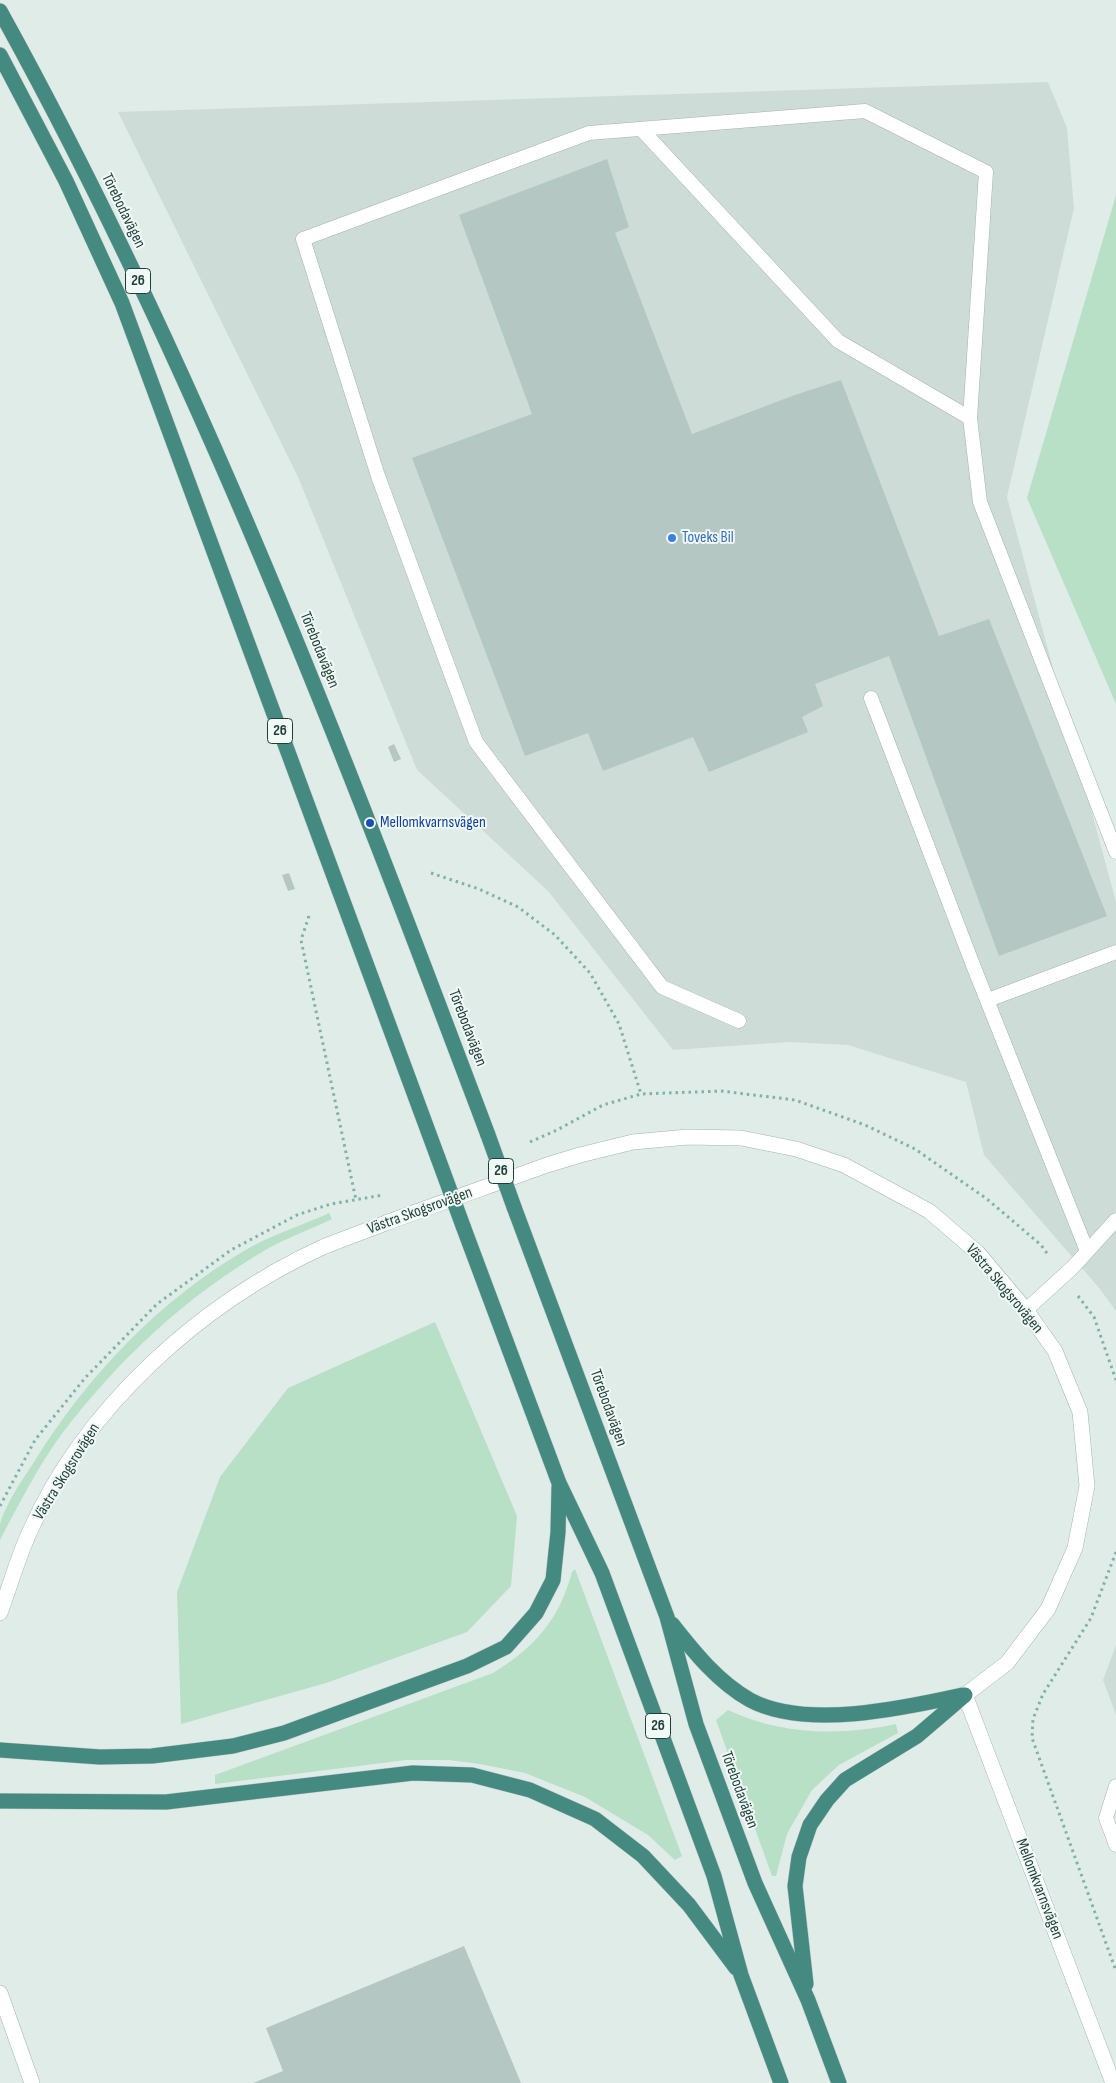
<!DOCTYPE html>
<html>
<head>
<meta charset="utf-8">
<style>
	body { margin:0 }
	canvas { display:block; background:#e0ece8 }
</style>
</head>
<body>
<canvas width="1116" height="2083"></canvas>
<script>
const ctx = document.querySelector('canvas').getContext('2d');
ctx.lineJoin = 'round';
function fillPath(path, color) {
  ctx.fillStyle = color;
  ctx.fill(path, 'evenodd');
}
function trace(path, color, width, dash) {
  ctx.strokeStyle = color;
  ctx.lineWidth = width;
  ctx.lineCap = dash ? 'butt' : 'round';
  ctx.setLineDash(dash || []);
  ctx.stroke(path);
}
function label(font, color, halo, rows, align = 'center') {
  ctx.font = font + ' "Sofia Sans Condensed",sans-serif';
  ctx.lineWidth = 4;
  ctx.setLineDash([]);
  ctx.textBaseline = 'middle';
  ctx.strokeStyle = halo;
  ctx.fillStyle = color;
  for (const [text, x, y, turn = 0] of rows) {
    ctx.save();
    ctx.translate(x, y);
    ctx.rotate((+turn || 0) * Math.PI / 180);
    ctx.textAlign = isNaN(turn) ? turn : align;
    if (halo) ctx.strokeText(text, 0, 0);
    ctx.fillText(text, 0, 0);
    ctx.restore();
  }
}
fillPath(new Path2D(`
	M1048 82 1067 128 1074 208 1007 497 1116 902V1311L1099 1288 984 1155 966 1082 848 1045 789 1042 673 1050 548 891 417 770 298 477 118 112Z
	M1116 1645V1715L1103 1680Z`), '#cedcd7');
fillPath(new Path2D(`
	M1116 195V704L1027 498Z
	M329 1213 332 1219C311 1229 289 1237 269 1248 187 1295 118 1360 61 1435 37 1468 19 1504 0 1540 0 1536 0 1530 0 1525 3 1508 24 1477 34 1462 87 1376 161 1298 249 1248 274 1234 303 1225 329 1213Z
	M435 1322 517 1516 511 1586 467 1632 326 1683 181 1724 177 1592 220 1477 288 1388Z
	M575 1569 682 1856 675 1860 648 1835 585 1797 525 1773 480 1764 449 1760H406L215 1784V1775L493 1673C535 1647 559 1620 572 1572Z
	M728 1710C781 1735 840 1736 896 1724L898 1733 839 1765 812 1790 787 1834 776 1876H772L716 1720Z`), '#b7e0c6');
fillPath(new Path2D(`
	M607 159 629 227 615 233 692 434 792 396 841 380 939 636 989 619 1107 916 999 956 889 656 815 684 823 706 802 717 808 732 709 772 693 737 603 771 588 733 525 756 412 458 532 414 459 215Z
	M394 744 401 759 394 762 388 747Z
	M289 873 295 889 288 891 282 875Z
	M464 1946 521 2083H253L283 2071 266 2028Z`), '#b5c7c2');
const service = new Path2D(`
	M641 129 838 341 970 418
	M871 698 973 965 1087 1251
	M988 1000 1116 952
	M739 1021 662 987 476 742 378 476 303 239 589 133 865 111 986 172 970 418 980 502 1116 852
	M1026 1310 1073 1267 1116 1220
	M1116 1786 1106 1818 1116 1845`);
const minor = new Path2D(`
	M965 1695 1113 2083`);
const tertiary = new Path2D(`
	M0 1613C10 1586 18 1557 30 1531 85 1407 201 1303 323 1247 342 1239 363 1232 383 1224 437 1204 492 1185 547 1165L580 1155 633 1142 688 1137 741 1138 796 1149 844 1165 929 1211 978 1253 1026 1310 1055 1351 1080 1412 1087 1486 1075 1548 1048 1609 1007 1663 965 1695
	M0 1993 32 2083`);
const trunk = new Path2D(`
	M0 11C198 369 344 753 488 1135
	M0 55 66 181 122 303 438 1158
	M514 1207 667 1617 696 1724 755 1883 808 2000 839 2083
	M463 1226 559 1483 602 1573 714 1876 741 1975 781 2083
	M672 1624C694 1652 718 1682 750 1700 806 1730 904 1708 963 1695
	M0 1750 100 1757 152 1756 233 1746 284 1733 467 1666 506 1647 536 1613 553 1580 558 1532 559 1487
	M0 1801 166 1802 413 1773 472 1775 530 1790 595 1819 643 1856 689 1905 736 1968
	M806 1984 795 1886 799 1857 810 1825 827 1800 845 1780 917 1736 965 1695`);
trace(service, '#a2b4b0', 15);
trace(minor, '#a2b4b0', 16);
trace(tertiary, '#a2b4b0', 16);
trace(trunk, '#c0c9c8', 16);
trace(new Path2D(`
	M431 873 479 889 518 907 555 935 590 973 619 1024 641 1094
	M309 916 301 940 356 1200
	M530 1142 557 1130 603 1105 641 1094 721 1091 795 1100 865 1125 915 1149 987 1199 1041 1245 1049 1256
	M1078 1296 1094 1317 1116 1380
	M0 1506 35 1440 85 1378 157 1304 231 1250 297 1215 331 1204 383 1195
	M1116 1552 1091 1618 1043 1694 1033 1719 1032 1738 1116 1971`), '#7eb3a8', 3, [2.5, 4]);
trace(service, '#fff', 14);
trace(minor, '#fff', 15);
trace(tertiary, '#fff', 15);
trace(trunk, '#458a80', 15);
const trunkBridge = new Path2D(`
	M488 1135 514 1207
	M438 1158 463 1226`);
trace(trunkBridge, '#c0c9c8', 16, []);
trace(trunkBridge, '#458a80', 15);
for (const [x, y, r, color] of [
	[672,538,5,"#3f7fe0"],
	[370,823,5,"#1a4fb4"]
]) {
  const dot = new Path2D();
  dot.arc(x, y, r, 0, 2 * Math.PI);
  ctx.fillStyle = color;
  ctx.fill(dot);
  trace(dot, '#f1f9f6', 2);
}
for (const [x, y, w] of [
	[138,281,25],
	[280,731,25],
	[501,1171,25],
	[658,1726,25]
]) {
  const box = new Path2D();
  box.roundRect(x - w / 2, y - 12.5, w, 25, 4);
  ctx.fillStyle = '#f1f9f6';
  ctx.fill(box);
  trace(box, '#1f3e39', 1);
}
label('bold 15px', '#1f3e39', null, [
	["26",138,281],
	["26",280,731],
	["26",501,1171],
	["26",658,1726]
]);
label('16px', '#1f3e39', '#f1f9f6', [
	["Törebodavägen",123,211,64],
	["Törebodavägen",319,650,68],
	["Törebodavägen",467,1028,69],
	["Västra Skogsrovägen",420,1211,-20],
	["Västra Skogsrovägen",1004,1289,50],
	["Törebodavägen",608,1408,70],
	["Västra Skogsrovägen",67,1472,-58],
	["Törebodavägen",739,1790,70],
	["Mellomkvarnsvägen",1039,1889,69]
]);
label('16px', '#366cbe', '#f1f9f6', [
	["Toveks Bil",682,538]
], 'left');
label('16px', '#164399', '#f1f9f6', [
	["Mellomkvarnsvägen",380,823]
], 'left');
</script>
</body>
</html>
